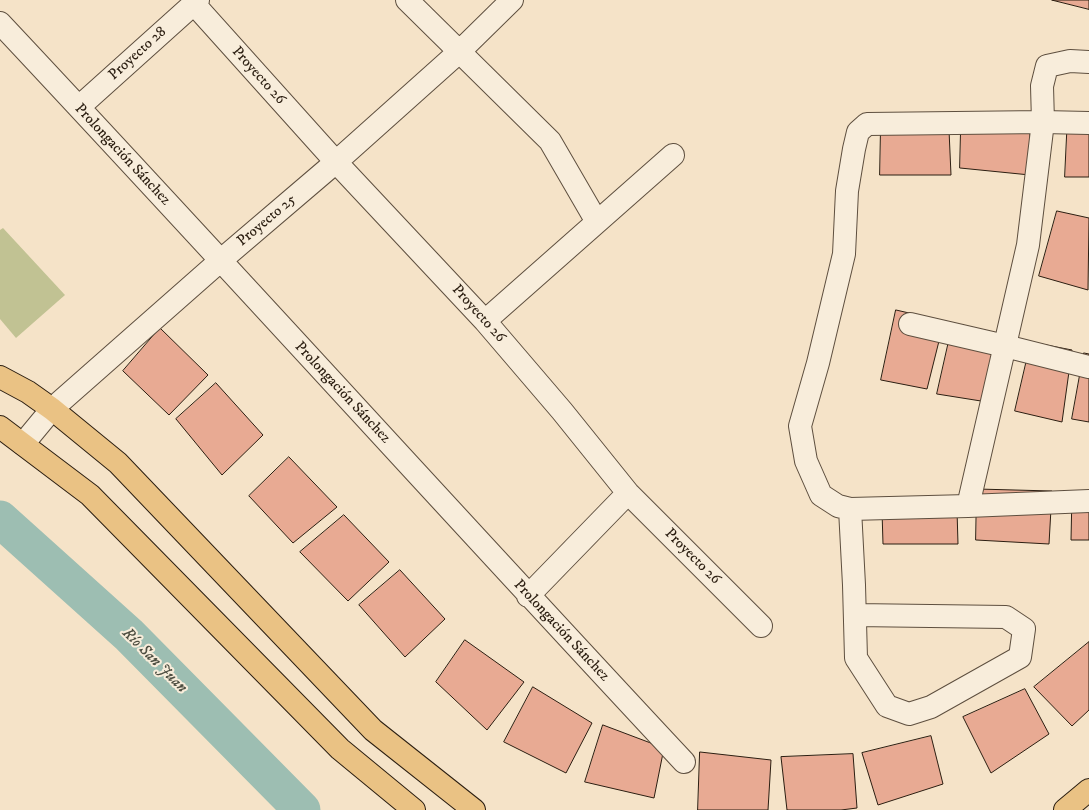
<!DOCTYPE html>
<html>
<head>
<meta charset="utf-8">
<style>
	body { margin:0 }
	canvas { display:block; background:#f5e3c8 }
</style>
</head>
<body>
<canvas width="1089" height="810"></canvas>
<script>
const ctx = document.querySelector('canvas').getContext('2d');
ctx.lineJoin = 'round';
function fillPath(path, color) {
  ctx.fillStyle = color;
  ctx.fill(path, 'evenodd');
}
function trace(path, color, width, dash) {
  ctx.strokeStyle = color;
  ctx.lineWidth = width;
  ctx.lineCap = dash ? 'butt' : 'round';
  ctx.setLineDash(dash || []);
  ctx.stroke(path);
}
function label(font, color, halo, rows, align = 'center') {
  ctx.font = font + ' "IM FELL DW Pica",serif';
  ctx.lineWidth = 4;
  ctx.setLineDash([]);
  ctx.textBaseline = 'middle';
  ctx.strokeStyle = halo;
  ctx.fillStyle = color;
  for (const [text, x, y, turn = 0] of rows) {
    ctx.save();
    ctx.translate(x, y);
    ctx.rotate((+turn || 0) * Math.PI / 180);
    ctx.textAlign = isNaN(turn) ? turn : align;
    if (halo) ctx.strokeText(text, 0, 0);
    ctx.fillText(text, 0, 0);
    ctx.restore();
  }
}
fillPath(new Path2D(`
	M3 228 65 295 16 338 0 319V230Z`), '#c1c293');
trace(new Path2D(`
	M0 519 129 635 302 810`), '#9dbeb2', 37);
const building = new Path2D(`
	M1052 0H1089V9Z
	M1068 114 1089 116V177H1065Z
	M881 125 949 130 951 175H880Z
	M961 129 1030 133V175L960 168Z
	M1057 211 1089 218 1088 290 1039 276Z
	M896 310 944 321 927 389 881 380Z
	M953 323 997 333 981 401 937 394Z
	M160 328 208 375 169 415 123 371Z
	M1031 342 1072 350 1062 422 1015 411Z
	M1084 353 1089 354V422L1072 419Z
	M216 383 263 435 222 475 176 419Z
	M289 457 337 507 293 543 249 496Z
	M977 489 1052 491 1049 544 976 540Z
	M1089 492V540H1071L1072 493Z
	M957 510 958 544H883L882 511Z
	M344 515 389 562 348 601 300 552Z
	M400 570 445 619 405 657 359 605Z
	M465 640 524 682 487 730 436 682Z
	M1089 642V710L1072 726 1034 687Z
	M533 687 592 723 566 773 504 742Z
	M1025 689 1049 734 991 773 963 717Z
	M603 725 664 748 654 798 585 782Z
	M931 736 943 784 878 805 862 753Z
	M700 752 771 760 768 810H698Z
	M853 754 857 808 841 810H787L781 757Z`);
fillPath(building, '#e8aa93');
trace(building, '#2b1e11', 1);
const minor = new Path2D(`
	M407 0 550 141 597 222
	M194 4 336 162 485 321 562 411 628 493 761 626
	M0 23C230 268 455 517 684 762
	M1089 62 1070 61 1047 66 1042 86 1043 122 867 124 858 132 854 149 847 191 844 254 818 363 800 426 806 461 821 495 838 506 850 509 968 506 1089 501
	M79 107 198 0
	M485 321 673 155
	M910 324 1005 346 1089 367
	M23 444 52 409 220 261 336 162 459 52 512 0
	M968 506 1028 245 1043 122 1089 123
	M850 509 854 585 856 658 887 706 909 714 931 707 1020 657 1024 629 1006 617 855 615
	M528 596 628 493`);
const major = new Path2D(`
	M0 377 28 392 52 409 118 463 373 730 474 810
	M0 427 90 495 340 749 414 810
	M1065 810 1089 790`);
trace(minor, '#5e4f3f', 24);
trace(major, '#2b1e11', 24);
trace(minor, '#f8eddb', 22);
trace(major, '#eac284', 22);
label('15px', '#2b1e11', '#f8eddb', [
	["Proyecto 28",138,54,-42],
	["Proyecto 26",258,76,48],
	["Prolongación Sánchez",122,155,47],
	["Proyecto 25",267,221,-40],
	["Proyecto 26",478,314,48],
	["Prolongación Sánchez",342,393,47],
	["Proyecto 26",692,557,45],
	["Prolongación Sánchez",561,631,47]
]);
label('italic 16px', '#4d4e41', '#f8eddb', [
	["Río San Juan",154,661,45]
]);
</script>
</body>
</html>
